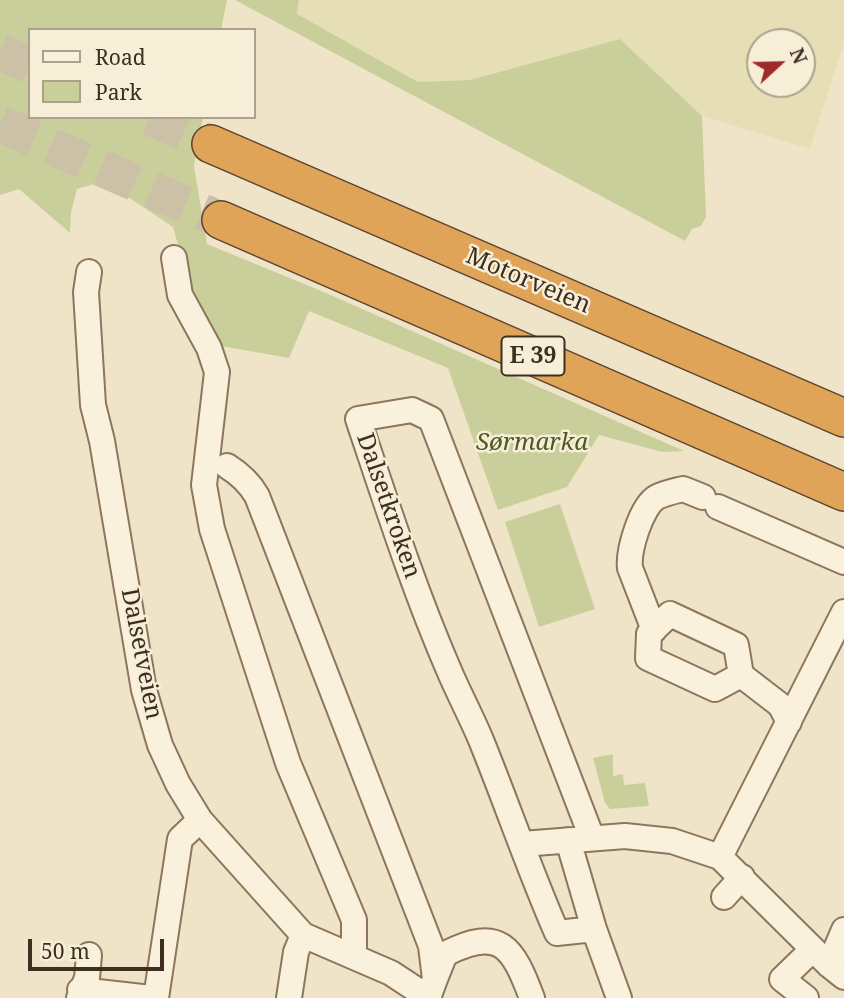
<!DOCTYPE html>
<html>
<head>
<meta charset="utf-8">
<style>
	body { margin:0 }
	#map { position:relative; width:844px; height:998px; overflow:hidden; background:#f0e4c8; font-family:"Noto Serif",serif }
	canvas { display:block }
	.legend { position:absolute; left:28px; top:28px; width:228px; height:91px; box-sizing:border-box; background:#f7eed8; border:2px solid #ada18e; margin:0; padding:9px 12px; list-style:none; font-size:21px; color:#3d2e20 }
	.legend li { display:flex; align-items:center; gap:14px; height:35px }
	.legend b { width:35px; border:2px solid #ada18e }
	.north { position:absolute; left:746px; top:28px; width:70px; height:70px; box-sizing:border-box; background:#f7eed8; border:2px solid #ada18e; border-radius:50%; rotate:68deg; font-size:19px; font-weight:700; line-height:28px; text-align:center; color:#3d2e20 }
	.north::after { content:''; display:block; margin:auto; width:24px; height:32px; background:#9e2a2b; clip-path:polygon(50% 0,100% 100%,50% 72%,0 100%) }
	.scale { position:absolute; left:28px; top:939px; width:136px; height:32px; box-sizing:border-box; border:4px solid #3d2e20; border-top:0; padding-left:9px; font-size:21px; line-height:24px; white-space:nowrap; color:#3d2e20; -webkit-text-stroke:5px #f7eed8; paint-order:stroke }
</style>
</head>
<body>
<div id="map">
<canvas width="844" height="998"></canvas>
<ul class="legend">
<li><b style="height:9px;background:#faf1dc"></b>Road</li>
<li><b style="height:19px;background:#c9cf9b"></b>Park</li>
</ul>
<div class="north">N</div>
<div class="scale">50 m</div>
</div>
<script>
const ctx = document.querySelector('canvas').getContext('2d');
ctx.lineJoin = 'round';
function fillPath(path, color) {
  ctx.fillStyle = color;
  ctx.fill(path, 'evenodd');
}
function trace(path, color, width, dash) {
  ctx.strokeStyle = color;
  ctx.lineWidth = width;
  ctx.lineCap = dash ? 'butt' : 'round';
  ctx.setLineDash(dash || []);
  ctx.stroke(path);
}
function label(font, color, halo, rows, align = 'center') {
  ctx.font = font + ' "Noto Serif",serif';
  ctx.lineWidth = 5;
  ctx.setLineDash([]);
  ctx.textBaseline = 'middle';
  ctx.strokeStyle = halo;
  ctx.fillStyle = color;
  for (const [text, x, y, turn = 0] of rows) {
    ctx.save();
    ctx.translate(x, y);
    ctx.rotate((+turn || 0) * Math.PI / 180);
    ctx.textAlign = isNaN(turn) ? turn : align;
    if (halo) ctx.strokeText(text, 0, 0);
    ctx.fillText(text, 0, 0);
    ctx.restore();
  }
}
fillPath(new Path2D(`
	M299 0H844V42L810 149 702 116 620 39 470 80 418 82 297 14ZM760 42H802V84H760Z`), '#e6deb5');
fillPath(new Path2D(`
	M0 0H227L221 30H30V117H203L194 166 207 244 326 293 684 451 662 452 599 435 567 487 498 510 448 368 309 311 289 358 221 346 190 288 173 227 104 181 77 189 71 212 70 233 19 189 0 195Z
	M235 0H299L297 14 418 82 470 80 620 39 702 116 706 217 701 226 692 229 685 241Z
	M560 504 595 609 539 627 505 522Z
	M613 754V776L623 774 624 785 645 783 649 806 610 809 605 803 593 758Z`), '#c9cf9b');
trace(new Path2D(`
	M0 52 30 65
	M150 117 211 144
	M0 124 221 220`), '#ccc0a6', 37, [37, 18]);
const minor = new Path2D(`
	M174 258 180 295 209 348 217 372 204 485 212 529 288 763 354 920V955
	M89 272 86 292 93 405 102 441 144 690 160 745 178 784 200 820 303 935 391 973 429 998
	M227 466C240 474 249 482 257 496L431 946 435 979 428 998
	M718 507 844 562
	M654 630 630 568C628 551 641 506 657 497 665 493 675 491 683 489L703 497
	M741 675 715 689 648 658 649 634 670 614 736 645 741 675 780 705 789 722
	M592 838 431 419 412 410 358 419C386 502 413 587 448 668 458 692 471 716 481 740 507 804 529 869 557 933L594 929
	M568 840 594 929 619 998
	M522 844 625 836 672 841 720 857 829 965 844 977
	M720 857 844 612
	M724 897 742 877
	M829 965 844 930
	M435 979 445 954C501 925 513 948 532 998
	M80 990 151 998
	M79 998 87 978 89 955
	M156 998 180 839 200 820
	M289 998 296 952 303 935
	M806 998 782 979 813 949`);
const highway = new Path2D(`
	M211 144 844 418
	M221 220 844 492`);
trace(minor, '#8d765c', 28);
trace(highway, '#5b4430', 40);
trace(minor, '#faf1dc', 24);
trace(highway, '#e0a458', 37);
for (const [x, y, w] of [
	[533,356,63]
]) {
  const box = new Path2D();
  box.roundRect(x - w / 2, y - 19.5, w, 39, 5);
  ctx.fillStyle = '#f7eed8';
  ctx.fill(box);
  trace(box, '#3d2e20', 2);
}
label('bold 23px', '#3d2e20', null, [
	["E 39",533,356]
]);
label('24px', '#3d2e20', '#f7eed8', [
	["Motorveien",528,281,23],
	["Dalsetkroken",388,506,71],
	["Dalsetveien",141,654,79]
]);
label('italic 24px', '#4d5a26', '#f7eed8', [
	["Sørmarka",532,443]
]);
</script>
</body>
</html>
